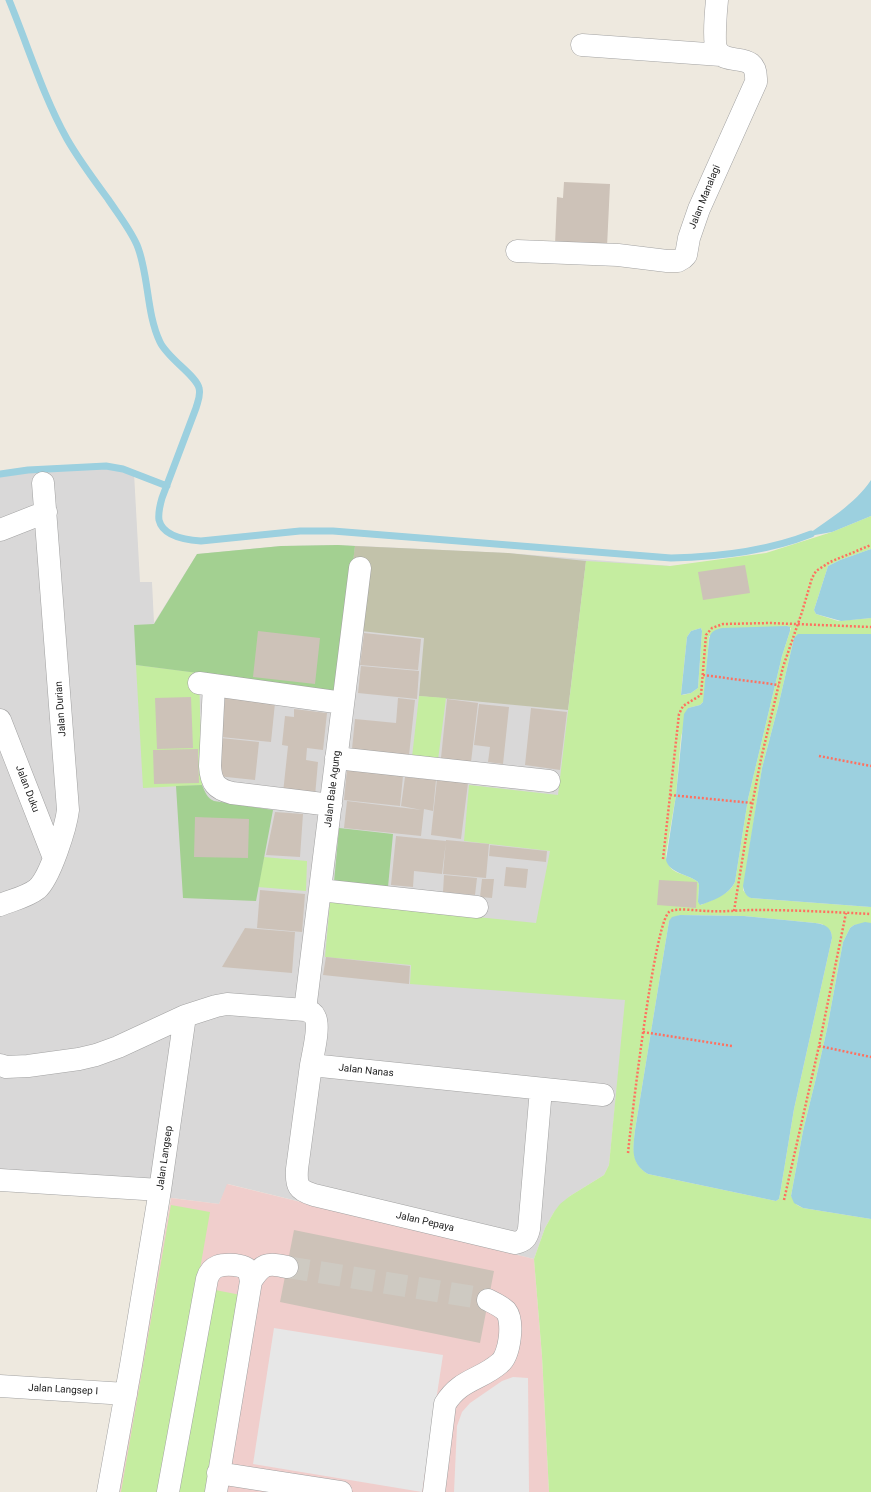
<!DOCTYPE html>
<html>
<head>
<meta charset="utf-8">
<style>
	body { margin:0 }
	canvas { display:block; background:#eee9df }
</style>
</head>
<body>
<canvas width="871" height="1492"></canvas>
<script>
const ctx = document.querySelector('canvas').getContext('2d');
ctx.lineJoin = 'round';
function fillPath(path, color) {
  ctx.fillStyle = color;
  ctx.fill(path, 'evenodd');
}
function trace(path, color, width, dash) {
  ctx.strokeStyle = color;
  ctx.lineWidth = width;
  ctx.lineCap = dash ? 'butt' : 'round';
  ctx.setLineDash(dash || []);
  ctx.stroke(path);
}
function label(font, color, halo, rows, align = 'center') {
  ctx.font = font + ' Roboto,sans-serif';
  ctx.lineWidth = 3.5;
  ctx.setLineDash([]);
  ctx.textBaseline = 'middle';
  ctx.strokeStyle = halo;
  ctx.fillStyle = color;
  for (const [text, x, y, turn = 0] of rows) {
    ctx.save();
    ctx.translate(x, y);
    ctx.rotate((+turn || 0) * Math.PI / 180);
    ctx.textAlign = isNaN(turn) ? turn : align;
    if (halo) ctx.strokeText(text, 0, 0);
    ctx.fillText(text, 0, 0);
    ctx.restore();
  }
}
fillPath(new Path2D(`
	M106 466 123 469 134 473 140 582H152L154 623 197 554 281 546 338 545 508 553 670 566 609 1165 604 1175 570 1196 554 1212 545 1228 534 1259 228 1184 219 1204 148 1195 0 1189V474L28 470Z`), '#d9d8d8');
fillPath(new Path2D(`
	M227 1184 534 1259 542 1356 549 1492H119L171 1198 219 1204Z`), '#f0cecc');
fillPath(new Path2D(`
	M355 546 508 553 586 561 568 710 419 696 424 638 361 631 353 560Z`), '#c2c2aa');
fillPath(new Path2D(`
	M871 516V549L840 560 828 566 814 610 816 614 838 621 871 618V634L816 635 800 634 794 638 778 707 762 768 743 890 748 896 751 898 871 907V923L854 925 850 928 843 942 827 1029 816 1078 803 1131 791 1196 797 1205 803 1208 871 1219V1492H549L542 1356 534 1259 545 1228 554 1212 560 1204 570 1196 604 1175 609 1165 625 1000 410 984 411 965 325 957 330 902 536 923 550 851 464 841 469 785 558 795 586 561 670 566 766 553 832 532ZM787 626 791 628 782 656 748 799 735 882C729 895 713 899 701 905L698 902 699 885 698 882C683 871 667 876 666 854L676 795 681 737 688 708 700 705 704 701 709 636ZM701 628 702 631 698 688 691 693 683 695 681 694 687 637 691 631ZM680 915 744 916 815 923 822 924 831 932 832 938 794 1109 780 1194 779 1199 776 1201 648 1174C631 1164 633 1148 635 1130L669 921Z
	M136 665 199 673 202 785 143 788Z
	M419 696 446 698 438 760 412 757Z
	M264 857 307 861 306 891 258 887Z
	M171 1205 210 1212 161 1492H121Z
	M210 1289 241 1295 207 1492H175Z`), '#c5eda0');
fillPath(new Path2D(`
	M338 545 355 546 337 691 136 665 134 625 154 624 197 554 281 546Z
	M202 785C205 792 207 798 214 801L273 810 256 901 183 898 176 786Z
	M339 828 393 834 388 887 334 882Z`), '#a3d091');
fillPath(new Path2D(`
	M274 1328 443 1355 422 1492 253 1464Z
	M513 1377 528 1378 529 1492H454L457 1426 462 1412 470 1403 502 1381Z`), '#e7e7e7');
fillPath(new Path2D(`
	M871 480V516L832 532 804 537C828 520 855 504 871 480Z
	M871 549V618L841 621 816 614 814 610 828 566 840 560Z
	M787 626 790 627V631L782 656 748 799 735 882C729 895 712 901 700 905L698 902 699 885 698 882C688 874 669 873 666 860L676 795 684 714 688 708 700 705 703 702 709 640C710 632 714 630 722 628Z
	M701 628 702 631 698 688 691 693 681 695 687 637 691 631Z
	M798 634H871V907L751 898C746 896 744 892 743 886L762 768 778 707 791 651 794 638Z
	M680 915 744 916 815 923C824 924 832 927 832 938L794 1109 780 1194 779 1199 776 1201 648 1174C630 1163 633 1149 635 1130L669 921 672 917Z
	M865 922 871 923V1219L803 1208 794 1203 791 1196 803 1131 816 1078 827 1029 843 942 850 928 854 925Z`), '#9cd0df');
trace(new Path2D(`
	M9 0C28 46 43 96 67 139 79 160 94 180 108 199 118 214 130 229 137 245 149 274 146 313 160 342 168 359 196 375 199 388 201 395 198 401 196 408L162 498C160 505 158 513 159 520 163 537 186 540 201 541L300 531H333L671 558C718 557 768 551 811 534
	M0 474 28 470 106 466 123 469 167 486`), '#9cd0df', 7);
fillPath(new Path2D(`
	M564 182 610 184 607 247 555 245 557 197 563 198Z
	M745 565 750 593 703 600 698 572Z
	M258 631 320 638 315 684 253 677Z
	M364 633 421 639 418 670 360 665Z
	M361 666 419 671 417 699 358 693Z
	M191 697 193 748 157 749 155 698Z
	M225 698 275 703 271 742 221 737Z
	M398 698 415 700 409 755 352 749 355 719 396 723Z
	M447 699 478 703 471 762 441 758Z
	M479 704 509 707 503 764 488 762 490 747 474 745Z
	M531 708 567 712 560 770 525 765Z
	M294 709 327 713 323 750 307 748 306 760 318 762 315 796 283 793 288 746 282 745 285 716 294 717Z
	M221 738 259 742 255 780 217 776Z
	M198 749 199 783 154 784 153 750Z
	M347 770 403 776 400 806 344 800Z
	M405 777 436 780 433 811 424 809 421 836 344 828 347 801 422 810 401 806Z
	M437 779 468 783 461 839 431 835Z
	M275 812 303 814 300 857 266 855Z
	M195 817 249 819 248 858 194 857Z
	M396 836 446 841 442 874 414 871 413 887 391 885Z
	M446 840 489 844 486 878 443 874Z
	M490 845 547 851 546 862 489 856Z
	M506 867 528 869 526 888 504 886Z
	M444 875 477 878 475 895 443 892Z
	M482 879H494L492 898 480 897Z
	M659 880 697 882 696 908 657 905Z
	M260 890 305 894 302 932 257 928Z
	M245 928 295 932 292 973 222 967Z
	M326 957 410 966 409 984 323 975Z
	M294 1230 494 1271 480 1343 280 1302Z`), '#cdc2b8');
trace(new Path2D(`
	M287 1267 480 1298 488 1300`), '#cecac2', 22, [22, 11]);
const minor = new Path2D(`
	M582 45 721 55
	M517 251 618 255 667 261H678L683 258 686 255 689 238 699 209 756 82C758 48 726 68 717 50 713 43 716 10 717 0
	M0 530 46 512
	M199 683 343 703
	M214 685 210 766C211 783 216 789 232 793L331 805
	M0 720 54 858
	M336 758 549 781
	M320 890 477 907
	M0 905C12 900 27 897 37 889 50 878 66 827 68 810L43 483
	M305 1010 360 568
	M0 1065 6 1067 28 1066 79 1059 96 1055 118 1047 185 1016 216 1006 227 1004 305 1010C310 1012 313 1012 315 1017 320 1026 313 1054 311 1065L603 1095
	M311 1065 297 1169C296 1186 298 1190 314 1195L515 1243C524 1241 527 1238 529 1229L541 1089
	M0 1180 160 1190
	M251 1281C262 1264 267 1262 287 1267
	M0 1386 126 1394
	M218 1473 341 1492
	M108 1492 131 1365 160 1190 185 1016
	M168 1492 207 1279C211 1265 222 1264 235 1265 239 1266 244 1266 247 1269 250 1273 250 1277 251 1281L216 1492
	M434 1492 445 1404C460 1379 481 1380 500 1363 510 1355 514 1321 506 1311 501 1306 494 1303 488 1300`);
trace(minor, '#a2a2a2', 23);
trace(new Path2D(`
	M703 675 779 685
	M819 756 871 766
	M670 795 752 803
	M663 859 679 714 683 706 701 695 706 635 712 628 723 624 770 623 871 627
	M734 911 747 831 761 759 783 667 802 612 812 578 816 571 830 562 871 545
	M643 1032 732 1046
	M819 1046 871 1057
	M628 1153C631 1123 654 924 669 912 676 907 698 911 707 911 724 912 740 910 756 910 794 910 833 912 871 914
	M784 1200 819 1046 846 913`), '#ff705f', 2.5, [2, 2]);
trace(minor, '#fff', 22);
label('10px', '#1b1b1b', '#fff', [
	["Jalan Manalagi",705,197,-68],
	["Jalan Durian",61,709,-94],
	["Jalan Duku",27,789,69],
	["Jalan Bale Agung",333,789,-83],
	["Jalan Nanas",366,1071,6],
	["Jalan Langsep",165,1158,-82],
	["Jalan Pepaya",425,1222,13],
	["Jalan Langsep I",63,1390,3]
]);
</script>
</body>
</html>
